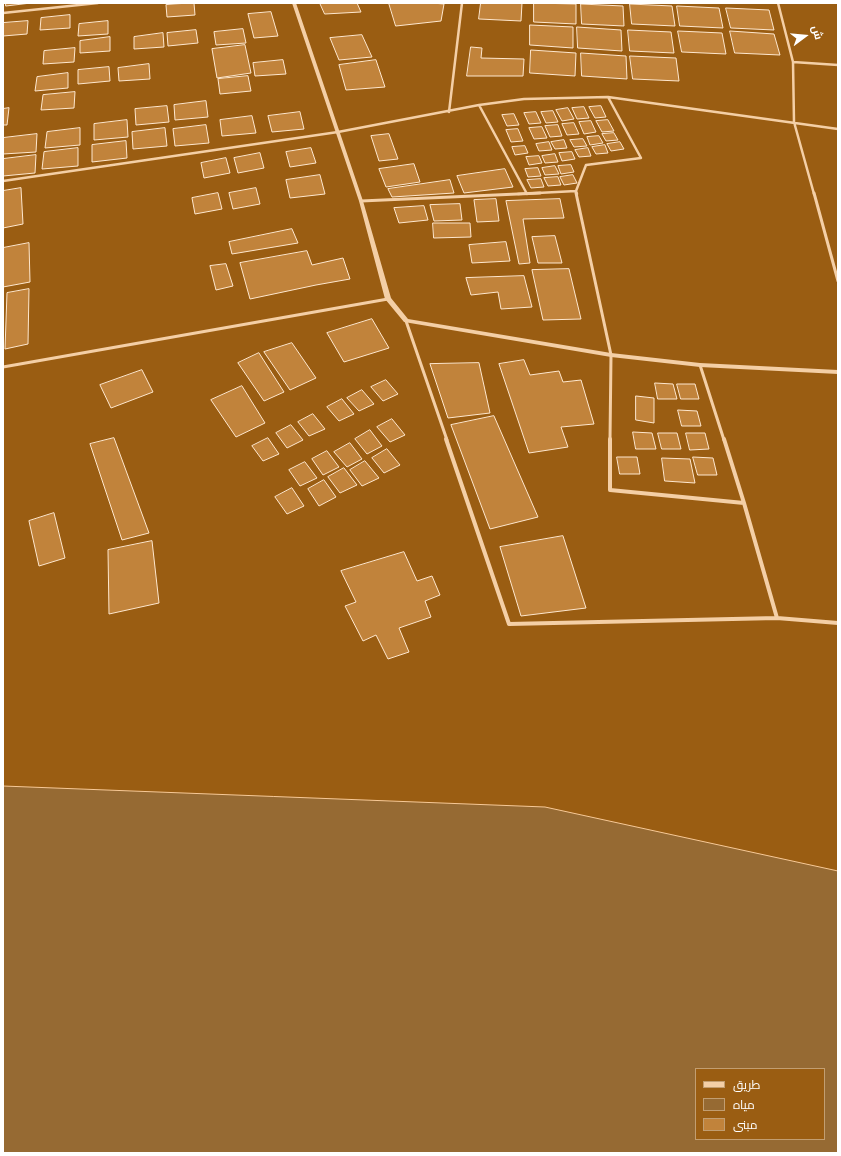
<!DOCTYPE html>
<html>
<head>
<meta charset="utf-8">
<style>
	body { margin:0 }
	#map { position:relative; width:841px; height:1156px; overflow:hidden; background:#9a5d12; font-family:"Alegreya Sans",Cairo,sans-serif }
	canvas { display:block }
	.frame { position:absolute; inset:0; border:4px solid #fff; pointer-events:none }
	.legend { position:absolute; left:695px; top:1068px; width:130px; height:72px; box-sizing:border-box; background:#9a5d12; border:1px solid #c29e71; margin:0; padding:5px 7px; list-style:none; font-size:12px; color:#fff }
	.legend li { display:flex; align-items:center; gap:8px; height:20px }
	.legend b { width:20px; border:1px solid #c29e71 }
	.north { position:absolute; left:785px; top:16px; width:40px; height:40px; -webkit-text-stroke:3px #9a5d12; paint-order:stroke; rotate:74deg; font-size:11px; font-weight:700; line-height:16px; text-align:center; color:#fff }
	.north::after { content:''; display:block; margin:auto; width:14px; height:18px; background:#fff; clip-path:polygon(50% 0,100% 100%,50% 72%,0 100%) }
</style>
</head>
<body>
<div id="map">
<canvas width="841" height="1156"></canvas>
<div class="frame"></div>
<ul class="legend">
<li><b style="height:5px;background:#f4cfa6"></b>طريق</li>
<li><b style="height:11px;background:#966a33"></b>مياه</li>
<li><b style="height:11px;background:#c1833b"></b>مبنى</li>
</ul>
<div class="north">ش</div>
</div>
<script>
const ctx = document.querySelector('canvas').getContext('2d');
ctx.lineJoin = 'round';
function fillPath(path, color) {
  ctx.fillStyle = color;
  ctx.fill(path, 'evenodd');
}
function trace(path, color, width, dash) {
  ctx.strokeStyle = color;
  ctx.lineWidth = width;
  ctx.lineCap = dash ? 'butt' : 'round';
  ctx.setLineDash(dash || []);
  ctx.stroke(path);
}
const water = new Path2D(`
	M3 786 545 807 838 871V1153H3ZM696 1069H824V1139H696Z`);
fillPath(water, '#966a33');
trace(water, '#f7c997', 1);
const building = new Path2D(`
	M6 3H31L6 6Z
	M194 3 195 15 167 17 166 5Z
	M320 3H357L361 12 325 14Z
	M389 3H432L444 4 441 21 396 26Z
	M481 3H522L521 21 479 19Z
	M534 3 576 4V24L534 22Z
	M581 4 623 6 624 26 582 24Z
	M630 4 672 6 675 26 632 24Z
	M677 6 719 8 723 28 680 26Z
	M726 8 769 10 774 30 731 28Z
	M271 12 278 36 254 38 248 14Z
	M70 15V28L40 30 41 18Z
	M28 21 27 34 3 36V23Z
	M108 21V34L78 36 79 24Z
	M530 25 573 27V48L530 45Z
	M577 27 621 30 622 51 578 48Z
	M243 29 246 43 216 45 214 32Z
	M196 30 198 43 168 46 167 33Z
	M628 30 671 32 674 53 630 51Z
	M678 31 722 33 726 54 682 52Z
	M730 31 774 34 780 55 735 53Z
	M163 33 164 47 134 49V37Z
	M362 35 372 57 339 60 330 38Z
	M110 37V51L80 53V41Z
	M245 45 251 73 217 78 212 49Z
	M471 47 482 48 481 58 524 59 523 76H467Z
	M75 48 74 62 43 64 44 51Z
	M531 50 576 53 575 76 530 73Z
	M581 53 626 56 627 79 582 76Z
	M630 56 676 58 679 81 633 79Z
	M283 60 286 74 255 76 253 63Z
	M376 60 385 87 346 90 339 65Z
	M149 64 150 79 119 81 118 68Z
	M109 67 110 81 78 84V70Z
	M68 73V88L35 91 37 77Z
	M248 76 251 91 220 94 218 79Z
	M75 92 74 108 41 110 43 95Z
	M206 101 208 117 175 120 174 105Z
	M167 106 169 122 136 125 135 109Z
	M601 106 606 117 595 118 589 107Z
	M584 107 589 118 577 119 572 108Z
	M9 108 7 125H3V109Z
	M568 108 574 119 562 121 556 110Z
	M553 111 558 122 546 123 541 112Z
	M300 112 304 129 272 132 268 116Z
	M536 112 541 123 529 124 524 113Z
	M514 114 519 125 507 126 502 115Z
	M252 116 256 133 222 136 220 120Z
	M127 120 128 137 94 140V124Z
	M608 120 614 131 602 132 596 121Z
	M591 121 596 132 584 134 579 122Z
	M574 123 579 134 567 135 562 124Z
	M206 125 209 143 175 146 173 129Z
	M558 125 562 136 550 137 545 126Z
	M542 127 547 138 534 139 529 128Z
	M80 128V145L45 148 47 132Z
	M165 128 167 146 133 149 132 132Z
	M518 129 523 141 511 142 506 130Z
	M614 133 618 140 606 141 602 134Z
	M37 134 36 152 3 154V138Z
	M389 134 398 159 379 161 371 136Z
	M599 136 603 143 590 145 587 137Z
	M583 139 587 146 574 147 570 140Z
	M564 140 567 148 555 149 551 142Z
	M126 141 127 158 92 162V145Z
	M549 142 552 150 539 151 536 144Z
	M620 142 624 149 611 151 607 144Z
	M605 145 608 153 596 154 592 147Z
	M525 146 528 153 515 155 512 147Z
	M78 148V166L42 169 44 152Z
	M311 148 316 163 290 167 286 152Z
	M588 148 591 156 579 157 575 150Z
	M572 152 575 159 562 161 559 153Z
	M260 153 264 168 238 173 234 158Z
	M555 154 558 162 545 163 542 156Z
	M36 155 35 173 3 176V159Z
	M539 156 542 163 529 165 526 157Z
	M226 158 230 173 204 178 201 163Z
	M414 164 420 182 386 187 379 169Z
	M571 165 574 172 561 174 558 166Z
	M555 166 559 174 545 175 542 168Z
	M538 168 541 176 528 177 525 169Z
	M505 169 513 187 464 193 457 176Z
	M320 175 325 194 290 198 286 180Z
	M573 175 577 183 564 185 560 177Z
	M558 177 561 185 548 186 544 178Z
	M541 179 544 187 531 188 527 180Z
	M450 180 454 193 392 197 388 189Z
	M21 188 23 224 3 228V191Z
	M256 188 260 204 233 209 229 193Z
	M218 193 222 209 195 214 192 198Z
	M496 199 499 221 477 222 474 200Z
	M560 199 564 218 523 219 530 263 519 264 506 201Z
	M460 204 462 220 434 221 430 205Z
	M424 206 428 220 399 223 394 208Z
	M433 223H470L471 237 434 238Z
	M292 229 298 243 232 254 229 242Z
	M555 236 562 263H538L532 237Z
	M506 242 510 261 472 263 469 245Z
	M29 243 30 282 3 287V248Z
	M307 251 312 265 343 258 350 279 316 285 250 299 240 263Z
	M226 264 233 286 216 290 210 266Z
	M569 269 581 319 543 320 532 270Z
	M524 276 532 307 501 309 498 292 471 295 466 278Z
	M29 289 28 344 5 349 7 293Z
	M372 319 389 348 344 362 327 333Z
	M292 343 316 378 290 390 264 352Z
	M259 353 284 392 264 401 238 363Z
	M524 360 530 375 559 371 563 382 581 380 594 424 561 427 568 447 529 453 499 364Z
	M479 363 490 413 448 418 430 364Z
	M142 370 153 392 111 408 100 385Z
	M386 380 398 394 383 401 371 387Z
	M655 383 673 384 677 399H658Z
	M677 384H695L699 399H681Z
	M242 386 265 423 236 437 211 400Z
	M362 390 374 404 359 411 347 398Z
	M636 396 654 398V423L636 420Z
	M342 399 354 414 339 421 327 407Z
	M678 410 697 411 701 426H682Z
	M313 414 325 429 309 436 298 422Z
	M494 416 538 517 490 529 451 425Z
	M392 419 405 435 390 442 377 427Z
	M291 425 303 440 287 448 276 433Z
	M370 430 382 446 367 454 355 439Z
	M633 432 652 433 656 449H636Z
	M658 433H677L681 449H662Z
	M686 433H705L709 449 690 450Z
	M114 438 149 533 122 540 90 444Z
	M268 438 279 454 263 461 252 446Z
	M350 443 362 459 347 467 334 452Z
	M387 449 400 465 384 473 372 458Z
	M327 451 339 467 323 475 312 459Z
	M617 457H637L640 474H620Z
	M693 457 713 458 717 475H698Z
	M662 458 690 459 695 483 665 481Z
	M365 461 379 478 362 486 350 470Z
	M305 462 317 478 300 486 289 470Z
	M344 468 357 485 340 493 328 477Z
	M324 480 336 497 319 506 308 489Z
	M292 488 304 506 287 514 275 497Z
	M54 513 65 558 39 566 29 521Z
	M563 536 586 608 521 616 500 547Z
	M152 541 159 603 109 614 108 550Z
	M404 552 417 581 432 576 440 595 425 601 431 617 399 628 409 652 388 659 376 635 363 641 345 606 356 602 341 571Z`);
fillPath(building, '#c1833b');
trace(building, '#fee7ce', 1);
trace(new Path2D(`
	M778 3 793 62 794 122 814 194
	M3 13 98 3
	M793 62 838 65
	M479 105 527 194
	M449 112 462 3
	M3 181 338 132 479 105 524 99 608 97 838 129
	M518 194 576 191
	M577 194 576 191 586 165 641 158 608 97`), '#f4cfa6', 2.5);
trace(new Path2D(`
	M576 193 611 355 610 440
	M814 193 838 281
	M361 201 540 193
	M406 321 447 440
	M700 365 724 440
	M3 367 388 299`), '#f4cfa6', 3);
trace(new Path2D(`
	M446 439 509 624 777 618
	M610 439V490L744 503
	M724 439 744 503 777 618 838 623`), '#f4cfa6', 4);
fillPath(new Path2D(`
	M292 3H296L363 201 391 298 408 319 611 353 700 363 838 370V374L700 367 611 357 404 322 385 299 359 201Z`), '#f4cfa6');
</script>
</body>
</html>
